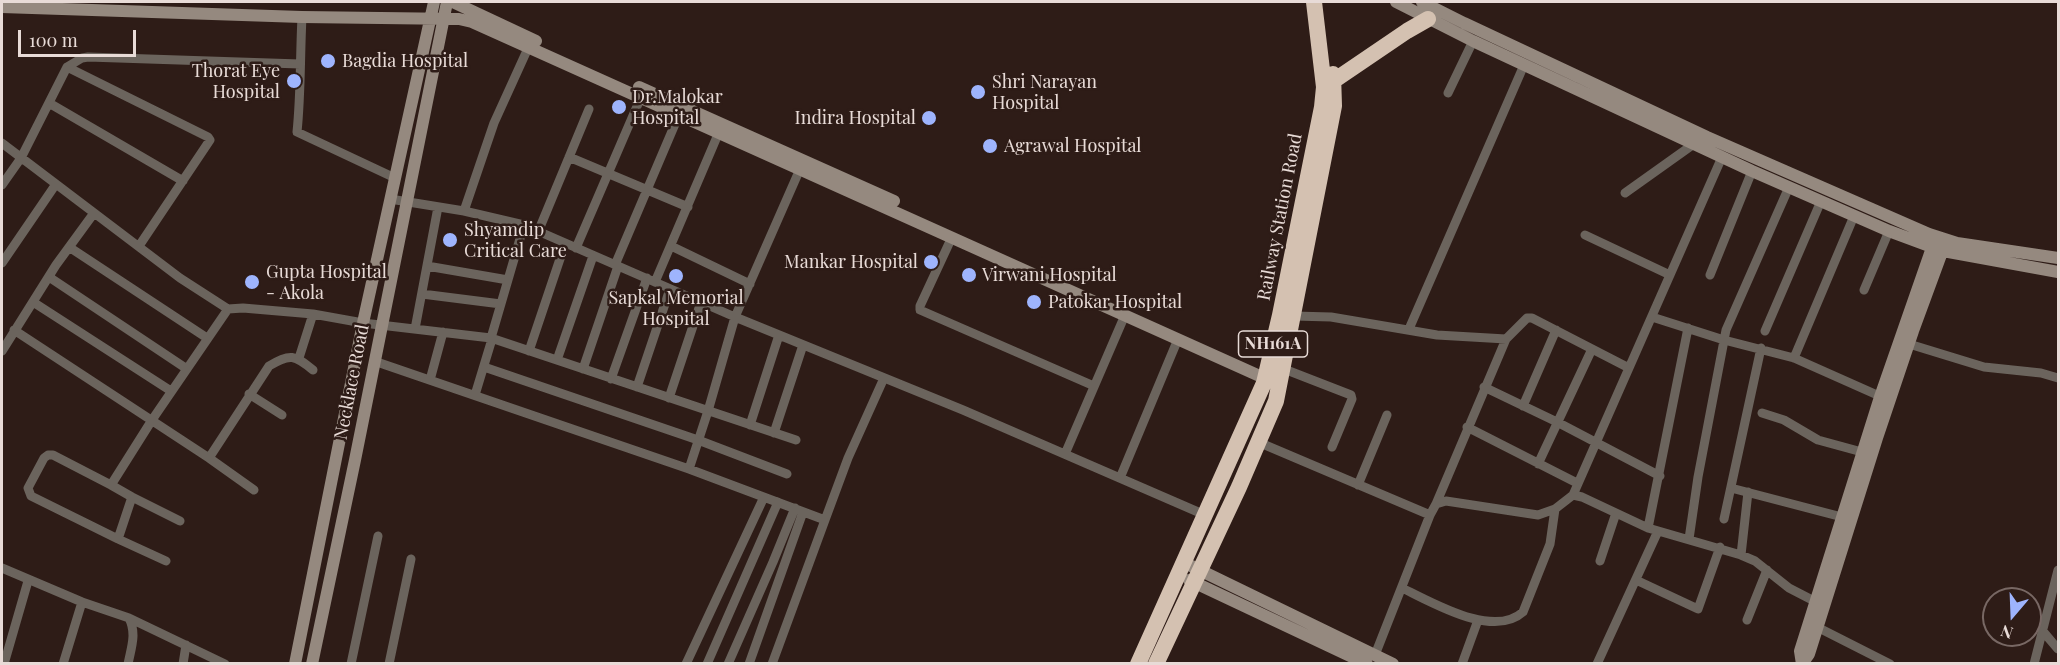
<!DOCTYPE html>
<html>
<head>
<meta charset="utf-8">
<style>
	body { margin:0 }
	#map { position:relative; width:2060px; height:665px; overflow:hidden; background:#2e1c17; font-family:"Playfair Display",serif }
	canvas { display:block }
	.frame { position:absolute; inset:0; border:3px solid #e8dbd7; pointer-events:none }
	.north { position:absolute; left:1982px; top:587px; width:60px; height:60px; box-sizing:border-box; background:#2e1c17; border:2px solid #786864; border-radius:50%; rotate:199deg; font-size:16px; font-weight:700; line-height:24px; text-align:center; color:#e8dbd7 }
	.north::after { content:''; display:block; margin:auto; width:21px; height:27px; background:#9eb4fd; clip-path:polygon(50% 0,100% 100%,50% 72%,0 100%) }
	.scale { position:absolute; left:18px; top:30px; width:118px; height:27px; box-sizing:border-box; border:3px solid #e8dbd7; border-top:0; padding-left:8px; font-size:18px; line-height:21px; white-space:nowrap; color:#e8dbd7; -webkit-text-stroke:4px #2e1c17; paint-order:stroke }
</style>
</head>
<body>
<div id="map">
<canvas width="2060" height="665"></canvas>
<div class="frame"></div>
<div class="north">N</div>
<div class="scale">100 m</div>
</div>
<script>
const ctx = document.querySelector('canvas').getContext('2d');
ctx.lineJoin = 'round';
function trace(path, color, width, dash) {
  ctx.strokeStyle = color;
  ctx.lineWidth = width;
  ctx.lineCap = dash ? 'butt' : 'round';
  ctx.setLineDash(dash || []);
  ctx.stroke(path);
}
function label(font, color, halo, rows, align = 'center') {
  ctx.font = font + ' "Playfair Display",serif';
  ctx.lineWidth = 5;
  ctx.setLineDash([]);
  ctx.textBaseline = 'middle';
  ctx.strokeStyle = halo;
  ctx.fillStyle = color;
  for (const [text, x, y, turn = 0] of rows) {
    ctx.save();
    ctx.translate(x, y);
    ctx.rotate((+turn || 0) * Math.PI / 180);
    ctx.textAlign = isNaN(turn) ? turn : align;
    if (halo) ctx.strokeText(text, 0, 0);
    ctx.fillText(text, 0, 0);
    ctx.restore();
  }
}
trace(new Path2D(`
	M302 17C300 55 301 94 297 132L395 178
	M67 67 82 58 88 57 300 64
	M1448 93 1473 41
	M49 103 183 181
	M2 143 180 278 228 309 243 308 313 314 363 323 491 338 796 440
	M569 157 688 207
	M2 185 21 158 67 67 208 137 210 140 139 246
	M1625 193 1698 141
	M390 199 464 211 524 225 735 317 963 410 1205 515
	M464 211 494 123 529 46
	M538 232 589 109
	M1585 235 1670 275
	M952 237 920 306V310L1094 386
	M671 246 750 284
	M69 247 207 338
	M576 248 641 97
	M2 263 56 184
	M615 265 681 110
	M427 266 508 280
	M1710 275 1752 171
	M49 277 187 369
	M655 282 719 132
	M1864 290 1889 231
	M422 294 501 304
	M33 302 171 391
	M1294 316 1331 317 1437 335 1506 339
	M1652 317 1724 340 1794 358 1884 398
	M415 329 438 207
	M1409 329 1524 65
	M14 330 209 458 254 490
	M1765 331 1821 201
	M491 338 524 225
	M1909 344 1984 367 2041 373 2058 378
	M2 351 56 265 94 213
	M529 351 565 244
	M299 358 313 314
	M1794 358 1854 216
	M557 360 593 256
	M374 361 689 469 708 411 735 317 800 169
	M484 367 698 440 787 474
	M583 369 618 266
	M1284 369 1351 395 1352 399 1332 447
	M611 379 647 278
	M430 380 443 332
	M637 387 670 289
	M1484 387 1557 422 1660 476
	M249 394 282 415
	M475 395 492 339
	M669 398 701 302
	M1523 406 1556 330
	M1762 413 1784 420 1818 440 1862 452
	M750 425 779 335
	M1467 427 1577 483
	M774 433 803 345
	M1258 442 1430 515
	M1065 454 1125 315
	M209 458 269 366C290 353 295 355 313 370
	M1538 464 1592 349
	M689 469 825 520 848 458 884 378
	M1120 478 1178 339
	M111 485 53 455H48L44 458 28 488 31 496 118 539 132 497 111 485 152 420 228 309
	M1358 485 1387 415
	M1731 488 1842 517
	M1573 495 1722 157
	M132 497 180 521
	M1436 504 1506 339 1527 318H1532L1629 368
	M1724 519 1761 348
	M1648 528 1688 328
	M118 539 166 561
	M1689 539 1698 477 1726 330 1789 187
	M1741 555 1748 492
	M1600 561 1616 513
	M2 568 82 602 129 618C137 634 131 648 128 664
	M1636 580 1698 609 1720 547
	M1402 588C1432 602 1493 639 1523 612L1550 544 1555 509
	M129 618 225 664
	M1747 620 1767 570
	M1817 627 1890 664
	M2041 629 2058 649
	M1375 655 1430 515 1436 504 1446 501 1538 515 1555 509 1573 495 1582 497 1648 528 1741 555 1755 561 1789 588 1820 604
	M4 664 28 581
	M63 664 82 602
	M183 664 186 645
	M351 664 378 536
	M389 664 411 559
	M686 664 764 497
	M707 664 778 502
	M728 664 773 562 795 508
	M749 664 803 512
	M772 664 825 520
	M1462 664 1478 620
	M1597 664 1658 531
	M2034 664 2058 570`), '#6b645d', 9);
trace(new Path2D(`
	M453 2 536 41
	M1396 2 1473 41 1752 171 1889 231 1943 251 2058 272
	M1422 2 1464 23 1707 137 1929 234 1957 243 2058 258
	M2 7 302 17 459 19 472 22 1273 382
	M639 87 894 201
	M1183 562 1393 664
	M1189 580 1367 664
	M295 664 363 323 434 2
	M312 664 355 460 447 2
	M1802 664 1800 651 1880 397 1934 242
	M1802 664 1809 654 1877 438 1913 331 1945 244`), '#95897f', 12);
trace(new Path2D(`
	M1326 86 1407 31 1428 19
	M1138 664 1264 383 1280 315 1322 107 1324 87 1314 2
	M1156 664 1239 487 1276 401 1334 106 1333 74`), '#d4c1b1', 16);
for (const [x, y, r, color] of [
	[328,61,8,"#9eb4fd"],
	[294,81,8,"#9eb4fd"],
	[978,92,8,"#9eb4fd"],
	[619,107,8,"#9eb4fd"],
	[929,118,8,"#9eb4fd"],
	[990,146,8,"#9eb4fd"],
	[450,240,8,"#9eb4fd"],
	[931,262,8,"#9eb4fd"],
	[969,275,8,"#9eb4fd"],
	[676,276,8,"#9eb4fd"],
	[252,282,8,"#9eb4fd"],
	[1034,302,8,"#9eb4fd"]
]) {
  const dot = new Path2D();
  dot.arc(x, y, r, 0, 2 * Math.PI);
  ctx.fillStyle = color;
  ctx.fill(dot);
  trace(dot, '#2e1c17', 2);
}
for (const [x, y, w] of [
	[1273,344,69]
]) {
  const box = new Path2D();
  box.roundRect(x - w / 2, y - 13, w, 26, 4.5);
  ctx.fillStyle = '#2e1c17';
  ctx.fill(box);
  trace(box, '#e8dbd7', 1.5);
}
label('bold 16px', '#e8dbd7', null, [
	["NH161A",1273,344]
]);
label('18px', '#e8dbd7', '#2e1c17', [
	["Bagdia Hospital",342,61],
	["Thorat Eye",280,71,"right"],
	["Hospital",280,92,"right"],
	["Shri Narayan",992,82],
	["Hospital",992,103],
	["Dr.Malokar",632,97],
	["Hospital",632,118],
	["Indira Hospital",916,118,"right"],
	["Agrawal Hospital",1004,146],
	["Shyamdip",464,230],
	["Critical Care",464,251],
	["Mankar Hospital",918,262,"right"],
	["Gupta Hospital",266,272],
	["- Akola",266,293],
	["Virwani Hospital",982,275],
	["Sapkal Memorial",676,298,"center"],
	["Hospital",676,319,"center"],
	["Patokar Hospital",1048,302]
], 'left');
label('18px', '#e8dbd7', '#2e1c17', [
	["Railway Station Road",1280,217,-79],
	["Necklace Road",352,382,-79]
]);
</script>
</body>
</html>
